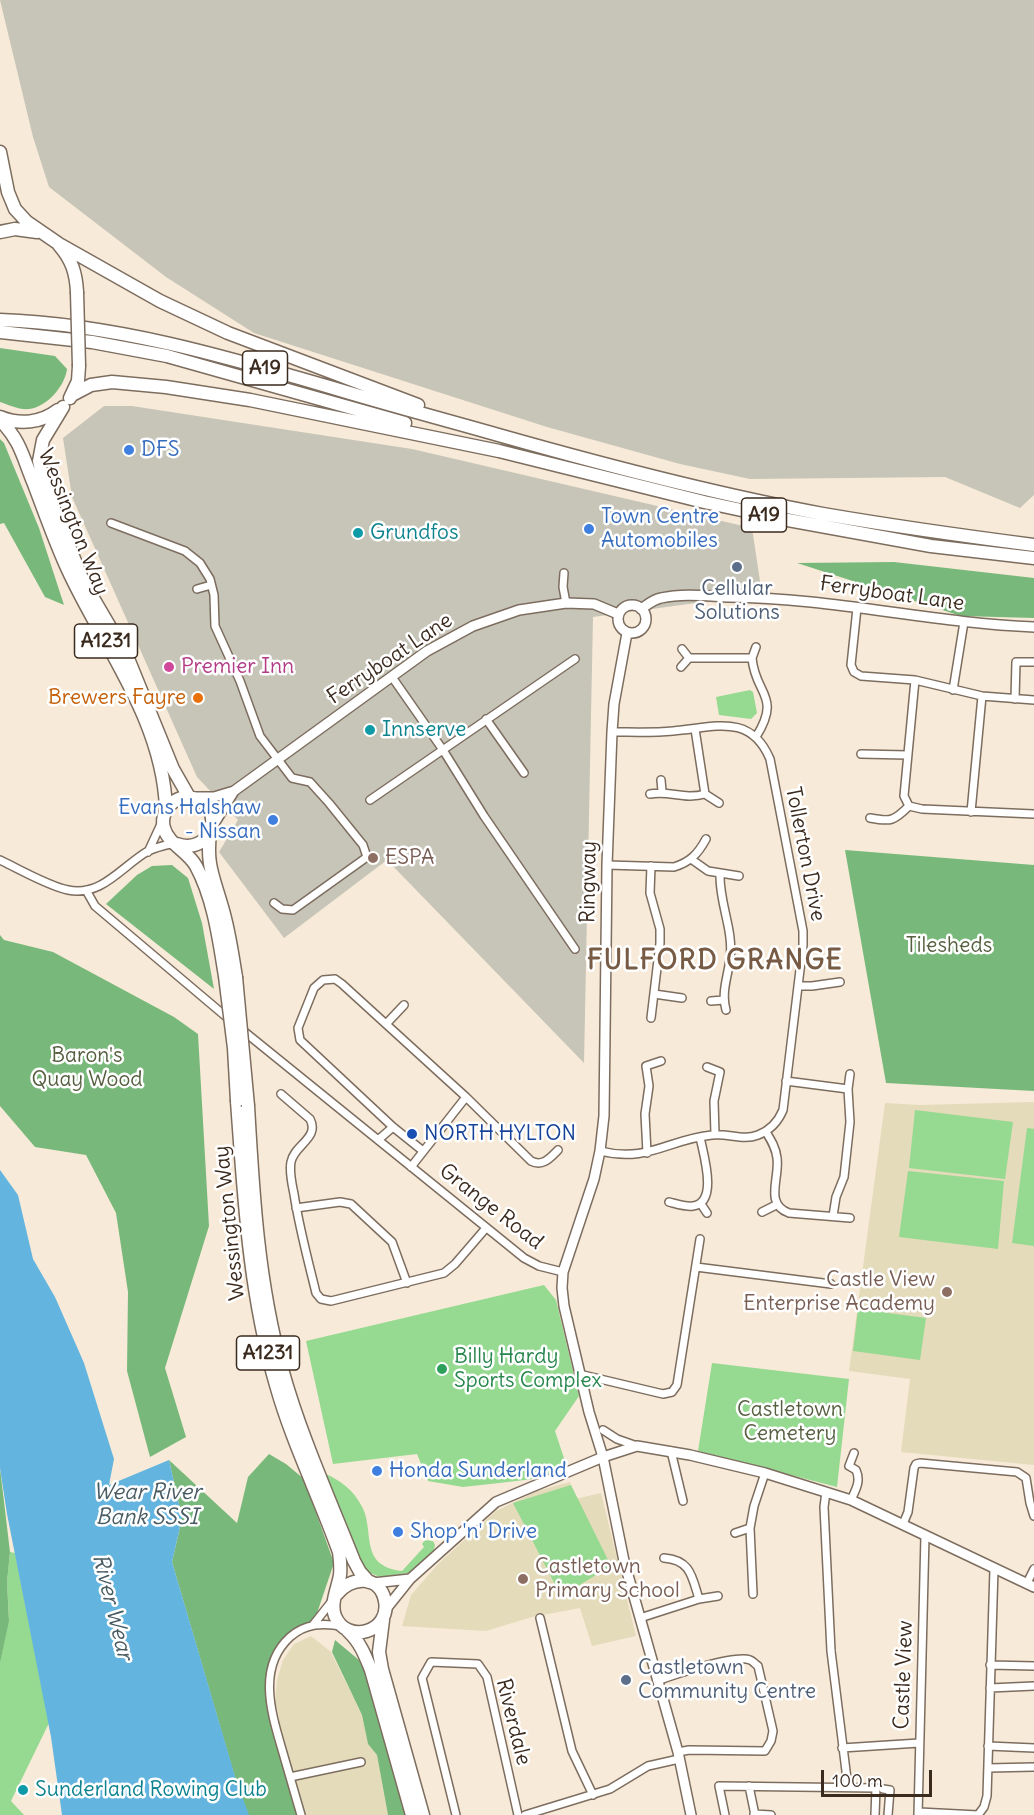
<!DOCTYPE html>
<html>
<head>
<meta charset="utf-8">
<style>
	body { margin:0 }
	#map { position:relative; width:1034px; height:1815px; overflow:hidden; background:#f8ead8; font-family:Delius,sans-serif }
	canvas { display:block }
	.scale { position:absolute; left:821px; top:1770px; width:111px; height:27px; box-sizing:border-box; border:3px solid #3b2a1e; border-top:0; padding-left:8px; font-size:18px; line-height:21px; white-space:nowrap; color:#3b2a1e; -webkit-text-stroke:4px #fff; paint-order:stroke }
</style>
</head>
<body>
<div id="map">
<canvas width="1034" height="1815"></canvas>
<div class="scale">100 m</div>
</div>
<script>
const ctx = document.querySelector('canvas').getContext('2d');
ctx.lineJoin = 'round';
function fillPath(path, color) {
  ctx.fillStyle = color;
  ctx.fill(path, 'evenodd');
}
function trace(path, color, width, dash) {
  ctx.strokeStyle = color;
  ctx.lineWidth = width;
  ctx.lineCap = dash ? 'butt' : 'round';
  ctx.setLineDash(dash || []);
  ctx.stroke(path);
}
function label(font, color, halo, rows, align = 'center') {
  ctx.font = font + ' Delius,sans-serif';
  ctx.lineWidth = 5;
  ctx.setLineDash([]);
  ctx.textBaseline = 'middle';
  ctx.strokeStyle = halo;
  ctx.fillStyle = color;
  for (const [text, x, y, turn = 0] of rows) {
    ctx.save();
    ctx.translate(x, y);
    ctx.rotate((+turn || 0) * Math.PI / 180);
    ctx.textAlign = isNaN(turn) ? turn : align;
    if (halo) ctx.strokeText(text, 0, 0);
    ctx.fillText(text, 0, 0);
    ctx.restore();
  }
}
fillPath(new Path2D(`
	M1034 1102V1465L901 1452 910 1379 849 1371 885 1103 920 1105Z
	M570 1482 575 1499 601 1493 636 1636 592 1646 580 1608 532 1617 486 1631 402 1626 411 1595 438 1564 496 1511 537 1491Z
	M311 1636 331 1652 362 1715 368 1744 377 1755 388 1815H283L278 1770 279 1718 275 1701 277 1680 283 1660 294 1644Z`), '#e4dbba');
fillPath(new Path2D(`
	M0 0H1034V495L1020 508 945 477 750 479 680 464 547 427 254 333 166 277 49 187 33 137Z
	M104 406H132L412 449 752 528 762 594 593 617 584 1063 387 860 284 938 219 852 238 820 197 777 72 497 63 438Z`), '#c6c5b8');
fillPath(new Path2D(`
	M750 690 753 692 757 713 751 719 719 715 716 697Z
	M915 1110 1013 1122 1005 1179 909 1168Z
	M1027 1128 1034 1129V1246L1012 1243Z
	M908 1171 1004 1181 998 1249 899 1237Z
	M544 1285 556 1300 579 1396 555 1431 567 1467 533 1479 499 1483 463 1487 428 1481 417 1454 333 1464 306 1341Z
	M858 1309 926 1318 920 1360 853 1351Z
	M712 1363 849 1379 837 1487 698 1451Z
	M326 1474C340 1480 354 1491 361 1505 376 1529 357 1566 402 1571L424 1547 422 1544 425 1540 433 1541 435 1545 433 1554 408 1573 380 1577 368 1572 358 1558Z
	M571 1485 611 1566 561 1596 513 1503Z
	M10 1552 15 1553 49 1723 11 1801 24 1815H0V1662L9 1619 7 1582Z`), '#96d991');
fillPath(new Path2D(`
	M0 348 55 356 67 369C65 386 47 407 29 409 19 410 9 405 0 402Z
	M0 439 4 443 39 528 64 605 45 597 4 523 0 524Z
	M894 562 1034 578V618L961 616 797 563Z
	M845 850 1034 865V1091L886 1083Z
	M172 865 188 878 202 923 214 989 106 904 137 875 152 866Z
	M0 935 4 940 53 952 174 1017 198 1034 209 1226 165 1368 186 1437 150 1457 127 1371 128 1292 116 1213 86 1155 35 1147 0 1106Z
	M269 1454 286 1464 304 1479 334 1563 313 1625 305 1627 277 1653 269 1692 302 1815H246L172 1562 182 1518 169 1460 237 1523 248 1477Z
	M0 1468 10 1552 7 1582 9 1621 0 1663Z
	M335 1640 371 1670 412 1815H388L377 1755 368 1744 362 1715 332 1652Z`), '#78b97b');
fillPath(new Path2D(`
	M0 1170 18 1195 33 1259 55 1297 84 1363 114 1459 109 1485 169 1460 182 1518 172 1562 237 1783 249 1815H62L51 1737 7 1514 0 1468Z`), '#63b5df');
const minor = new Path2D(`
	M111 523 185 551 200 563 210 579 214 595 215 626 240 681 260 736 292 778 310 782 329 803 363 845 367 857 293 910 282 909 274 903
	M564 573 563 587 566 603
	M197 589 211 585
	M857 608 851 665 854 672 861 676 915 680 982 696 1034 700
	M682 649 689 658
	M752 658 756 647
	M681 667 689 658H752C755 695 782 695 756 737
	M392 677 443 750 484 816 575 949
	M915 680 904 796 909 806 922 809 1034 814
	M953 690 964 622
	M1015 699 1016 662H1034
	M486 719 524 773
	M861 754 907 755
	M661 780 662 791
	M650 794C669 790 684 800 705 794L695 729
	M705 794 719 803
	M370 800 575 659
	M971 812 982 696
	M870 818C891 822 894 821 909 806
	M148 852 161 824
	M691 859 708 871 739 876
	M0 860C19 869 48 886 68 890 102 897 122 866 148 851 156 847 166 845 175 843
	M607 865 674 867C690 862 698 854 706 839
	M651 866 650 893 660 929V943L651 1018
	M720 874C719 903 734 930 730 959 728 976 721 992 726 1010
	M86 890 95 906 230 1020
	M798 986H812L840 982
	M654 994 682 998
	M711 1001 724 1000
	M387 1023 404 1005
	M241 1029 524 1258 539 1266 563 1272
	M707 1067 720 1072 714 1101 715 1134
	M786 1081 848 1089
	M281 1094 310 1119C320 1138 294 1145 291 1162 289 1172 292 1184 294 1194 299 1227 308 1260 316 1293L321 1299 331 1301 444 1273 455 1264 486 1228
	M466 1097 531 1161C543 1167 550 1158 558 1150
	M766 1132C771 1140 776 1148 777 1158 780 1178 764 1204 789 1213L850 1218
	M378 1140 393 1127
	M600 1151C648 1163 669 1139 712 1135 728 1133 743 1141 758 1135 771 1130 778 1122 783 1110L803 945V931L770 759C750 712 713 728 673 731 653 733 632 732 612 732
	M647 1153 645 1114 649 1086 646 1066 661 1061
	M411 1167 466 1097 342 984 335 979 323 980 314 988 298 1028 300 1040 393 1127 423 1151
	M669 1202C677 1204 686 1207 693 1206 719 1203 703 1153 700 1137
	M701 1204 707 1213
	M296 1208 340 1202 351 1204 392 1242 407 1283
	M762 1212 776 1205
	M833 1216 836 1197 844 1177 850 1122 848 1089 850 1074
	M696 1267 831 1284
	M579 1374 663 1394 672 1392 677 1385 700 1239
	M603 1430 617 1439 637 1446
	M671 1451 683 1501
	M826 1492 824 1507 831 1651 848 1787
	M851 1500C856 1489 861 1481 856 1470L849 1466 854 1453
	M903 1524 908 1512 914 1468 916 1464 920 1463 1017 1472 1026 1478 1030 1503 1034 1516
	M735 1533 750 1528
	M664 1558C691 1560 692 1577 699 1599
	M1027 1583 1034 1569
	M753 1594 750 1528 754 1506 765 1473
	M540 1618 572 1751 593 1795
	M640 1618 699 1599 718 1596
	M313 1625 332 1601
	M990 1665 1034 1666
	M657 1681C673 1675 736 1654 750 1660 753 1661 755 1664 758 1666L773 1731 771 1741 765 1751 689 1750 678 1752
	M990 1688 1034 1686
	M988 1746 1034 1748
	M842 1748 919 1743
	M988 1768 1034 1767
	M290 1777 361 1762
	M749 1786 755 1815
	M883 1789 890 1790 888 1815
	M919 1812 978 1815 984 1807 987 1796 994 1569
	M754 1814 771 1815
	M301 1815C295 1794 289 1774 283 1753 272 1715 256 1668 290 1637 306 1623 323 1623 342 1626
	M456 1815 422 1678 431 1662 478 1664 487 1677 518 1815
	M525 1815 610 1789 648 1766 679 1759
	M725 1815 719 1786 876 1788 875 1815
	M918 1815 925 1536`);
const tertiary = new Path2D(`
	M618 619a14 14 0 1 1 28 0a14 14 0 1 1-28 0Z
	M641 609C647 605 654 599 661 598 684 593 706 596 729 597 832 598 932 623 1034 627
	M627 633 614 704 612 732 607 865 604 1116 600 1151 594 1179 563 1272 562 1288 564 1306 589 1412 603 1457 624 1561 678 1752 691 1815
	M193 797H214L234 791
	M212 827 234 791 427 651 473 626 519 610 566 603 594 604 618 614
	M373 1583 410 1579
	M386 1609 410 1579 496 1502 603 1457 637 1446 690 1455 765 1473 851 1500 1034 1587`);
const trunk = new Path2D(`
	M0 152 8 192 15 209 27 222 59 244 160 301 228 333 418 405
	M0 232 15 229 37 232
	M59 245C72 260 76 273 77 292
	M0 320C114 324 224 356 333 388 389 405 446 420 502 436 608 466 715 494 823 514 893 526 964 536 1034 545
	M0 332 92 342 167 356 405 423
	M72 395 91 385 112 382 166 387 250 400 499 451 704 502 788 520 931 546 1034 558
	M70 398 78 381 79 366
	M63 407 43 440 39 461 44 484 83 581 127 656 173 769 189 797
	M0 417C20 425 41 423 58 410
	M0 420C21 441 23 458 34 484 45 513 55 542 68 570 104 648 163 720 166 809
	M210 834C206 865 214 878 222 907 229 930 232 953 236 977
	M177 844C212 856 227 807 193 798 176 793 159 811 164 828 168 844 188 851 196 866 214 899 219 940 225 976
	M237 1101C244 1196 249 1293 276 1385 292 1442 319 1496 339 1552 340 1560 341 1567 340 1575 338 1588 330 1603 335 1616 347 1645 391 1632 385 1601 380 1574 350 1576 336 1595
	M248 1106C253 1194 258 1283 282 1369 300 1434 329 1498 354 1561L360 1572 369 1582
	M383 1620 379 1652 382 1669 423 1815
	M348 1631C360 1642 365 1655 371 1670L412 1815`);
trace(minor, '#7d6d5f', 10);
trace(tertiary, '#7d6d5f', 12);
trace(trunk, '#7d6d5f', 15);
trace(minor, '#fff', 7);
trace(tertiary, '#fff', 9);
trace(trunk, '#fff', 12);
const trunkBridge = new Path2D(`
	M77 292 79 366
	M225 976 234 1048 237 1101
	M236 977 248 1106`);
trace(trunkBridge, '#7d6d5f', 15, []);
trace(trunkBridge, '#fff', 12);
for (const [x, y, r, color] of [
	[129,450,6,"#3f7fe0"],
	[589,529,6,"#3f7fe0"],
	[358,533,6,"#0f9aa8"],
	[737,567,6,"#5c6f8a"],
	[169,667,6,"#d1479c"],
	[198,698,6,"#e8710a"],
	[370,730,6,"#0f9aa8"],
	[273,820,6,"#3f7fe0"],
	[373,858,6,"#8d6e63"],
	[412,1134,6,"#1a4fb4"],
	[947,1292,6,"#8d6e63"],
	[442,1369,6,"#2e9e5b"],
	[377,1471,6,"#3f7fe0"],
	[398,1532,6,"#3f7fe0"],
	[523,1579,6,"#8d6e63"],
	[626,1680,6,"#5c6f8a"],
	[23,1790,6,"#0f9aa8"]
]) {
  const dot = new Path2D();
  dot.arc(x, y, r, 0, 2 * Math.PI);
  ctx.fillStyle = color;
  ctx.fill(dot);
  trace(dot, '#fff', 2);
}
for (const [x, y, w] of [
	[265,368,45],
	[764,515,45],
	[106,641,63],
	[268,1353,63]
]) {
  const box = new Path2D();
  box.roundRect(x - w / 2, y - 17, w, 34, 4.5);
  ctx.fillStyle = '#fff';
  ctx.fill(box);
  trace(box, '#3b2a1e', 1.5);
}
label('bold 20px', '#3b2a1e', null, [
	["A19",265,368],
	["A19",764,515],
	["A1231",106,641],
	["A1231",268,1353]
]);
label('21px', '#366cbe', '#fff', [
	["DFS",141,450],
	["Town Centre",601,517],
	["Automobiles",601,541],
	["Evans Halshaw",261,808,"right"],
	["- Nissan",261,832,"right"],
	["Honda Sunderland",389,1471],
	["Shop 'n' Drive",410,1532]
], 'left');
label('21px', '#3b2a1e', '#fff', [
	["Wessington Way",73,522,68],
	["Ferryboat Lane",892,594,8],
	["Ferryboat Lane",390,659,-34],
	["Tollerton Drive",805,854,79],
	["Ringway",589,882,-89],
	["Grange Road",491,1207,38],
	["Wessington Way",230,1223,-96],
	["Castle View",904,1675,-88],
	["Riverdale",513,1722,76]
]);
label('21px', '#0d838f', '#fff', [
	["Grundfos",370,533],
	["Innserve",382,730],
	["Sunderland Rowing Club",35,1790]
], 'left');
label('21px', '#4e5e75', '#fff', [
	["Cellular",737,589],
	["Solutions",737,613],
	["Castletown",638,1668,"left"],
	["Community Centre",638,1692,"left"]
]);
label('21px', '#b23c85', '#fff', [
	["Premier Inn",181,667]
], 'left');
label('21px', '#c56008', '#fff', [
	["Brewers Fayre",186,698]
], 'right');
label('21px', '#785e54', '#fff', [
	["ESPA",385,858],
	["Castle View",935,1280,"right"],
	["Enterprise Academy",935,1304,"right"],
	["Castletown",535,1567],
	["Primary School",535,1591]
], 'left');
label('21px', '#565f40', '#fff', [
	["Tilesheds",949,946],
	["Baron's",87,1056],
	["Quay Wood",87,1080],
	["Castletown",790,1410],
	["Cemetery",790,1434]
]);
label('21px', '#164399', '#fff', [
	["NORTH HYLTON",424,1134]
], 'left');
label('21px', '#27864d', '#fff', [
	["Billy Hardy",454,1357],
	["Sports Complex",454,1381]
], 'left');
label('italic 22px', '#495b62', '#fff', [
	["Wear River",147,1493],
	["Bank SSSI",147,1518],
	["River Wear",112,1607,76]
]);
ctx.letterSpacing = '1.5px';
label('bold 27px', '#775b44', '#fff', [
	["FULFORD GRANGE",715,961]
]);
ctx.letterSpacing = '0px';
</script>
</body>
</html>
